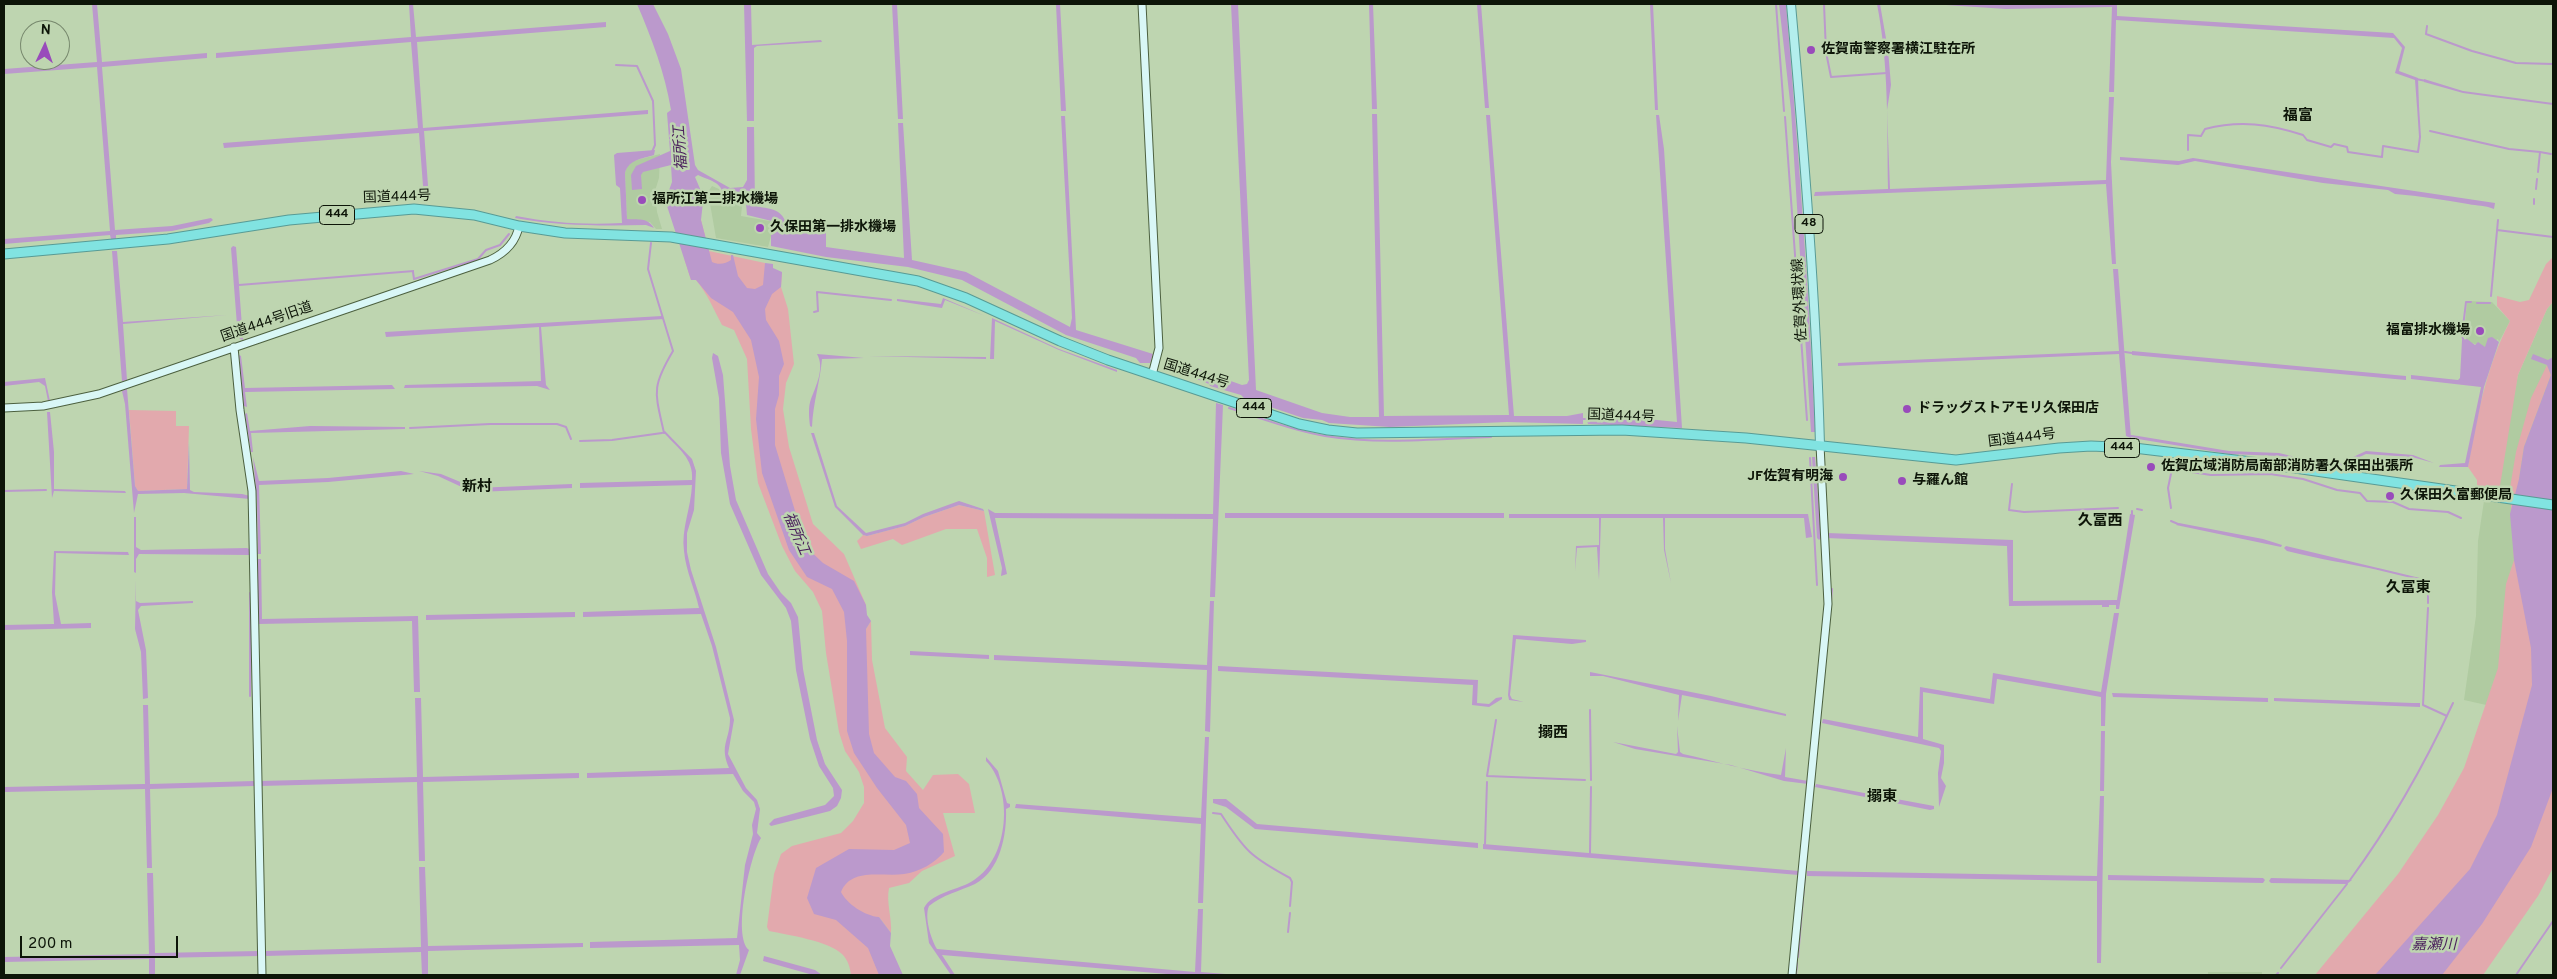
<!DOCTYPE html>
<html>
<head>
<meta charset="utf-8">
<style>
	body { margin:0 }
	#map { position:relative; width:2557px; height:979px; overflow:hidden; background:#bed5b0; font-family:Overpass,sans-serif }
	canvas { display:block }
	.frame { position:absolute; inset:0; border:5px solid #0d1508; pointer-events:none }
	.north { position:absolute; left:20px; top:20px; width:50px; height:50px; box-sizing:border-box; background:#bed5b0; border:1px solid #77886d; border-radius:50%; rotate:3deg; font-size:14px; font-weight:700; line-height:20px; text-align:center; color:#0d1508 }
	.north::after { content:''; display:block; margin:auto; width:18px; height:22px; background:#994bbb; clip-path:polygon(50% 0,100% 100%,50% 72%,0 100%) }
	.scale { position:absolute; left:20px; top:936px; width:158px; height:22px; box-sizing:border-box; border:2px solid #0d1508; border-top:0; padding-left:6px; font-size:15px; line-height:18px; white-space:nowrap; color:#0d1508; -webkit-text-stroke:4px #bed5b0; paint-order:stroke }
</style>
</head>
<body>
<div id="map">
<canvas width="2557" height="979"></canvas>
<div class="frame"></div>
<div class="north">N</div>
<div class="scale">200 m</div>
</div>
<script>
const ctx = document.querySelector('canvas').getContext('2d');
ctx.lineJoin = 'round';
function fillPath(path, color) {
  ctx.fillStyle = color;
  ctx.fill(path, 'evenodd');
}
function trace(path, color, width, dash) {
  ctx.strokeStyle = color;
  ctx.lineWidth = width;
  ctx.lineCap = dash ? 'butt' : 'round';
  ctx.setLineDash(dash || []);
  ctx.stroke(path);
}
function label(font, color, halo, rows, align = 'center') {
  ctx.font = font + ' Overpass,"Noto Sans JP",sans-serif';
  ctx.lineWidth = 5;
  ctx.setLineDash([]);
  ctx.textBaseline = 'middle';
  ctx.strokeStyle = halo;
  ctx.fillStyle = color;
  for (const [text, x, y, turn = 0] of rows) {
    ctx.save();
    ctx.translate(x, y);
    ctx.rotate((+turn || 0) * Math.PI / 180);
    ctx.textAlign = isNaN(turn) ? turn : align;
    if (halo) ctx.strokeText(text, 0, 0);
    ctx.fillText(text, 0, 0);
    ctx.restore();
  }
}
fillPath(new Path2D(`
	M660 154 659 178 655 191 657 212 662 229H656L650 222 627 220 625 173 627 166 633 161Z
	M712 186 719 189 722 195H743L741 216 775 222 768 247 716 238 708 192Z
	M2467 301 2492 302 2510 321 2499 342 2498 339 2485 347 2468 342 2464 334Z
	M2553 302V720L2464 700 2476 616 2478 541 2490 461 2504 448 2518 375 2547 309Z
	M2208 972H2262V975H2208Z`), '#b0cba1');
fillPath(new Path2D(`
	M701 220 709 251 765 263V286L754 303 723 287 697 231Z
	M2553 257V302L2547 309 2518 375 2499 492 2477 490V480L2468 467C2477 417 2486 367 2510 321L2497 306V296L2520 302 2529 300 2546 264Z
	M684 258 692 270 733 309 761 345 760 418 792 546 835 586 850 606 852 729 914 826 912 849 820 870 878 947 887 975H851C850 967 848 960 842 954 829 941 788 935 769 931L767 927 774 874 781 854 792 846 841 833 853 821 864 803V787L859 772 845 751 839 732 826 653 822 611 813 592 795 571 782 546 758 483 751 429 747 359 734 330 722 325C713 308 708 295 696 280H691Z
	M782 272 781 287 788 309 794 364 786 383 783 409 789 447 813 524 844 554 866 605 805 550 773 452 761 310Z
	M2547 365 2551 375 2524 447 2519 479 2536 684 2502 818 2470 876 2382 975H2315L2398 874 2438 815 2464 768 2498 668 2506 584 2514 560 2510 488 2516 452 2531 398Z
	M129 410 176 411V426H189L187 489 138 491 135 486Z
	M959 505 984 511 995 575 987 577V558L977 529H946L902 545 893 539 861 549 857 541 863 535 867 536 905 526 924 517Z
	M871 621 872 660 885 728 907 757 906 771 923 790 933 775 958 774 969 784 975 813H943L955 856 922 871 909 883 889 888C886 902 892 918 891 933L879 917 870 922 835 900 837 876 936 855 870 751 866 730V629Z
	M2553 768V868L2538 896 2483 975H2433Z`), '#e2a9ad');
fillPath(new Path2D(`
	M92 4H97L102 62 207 53V58L102 67 115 230 172 226 211 218 213 220 209 223 172 231 116 235V239H111L110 235 4 244V239L110 231 97 67 4 74V69L97 62Z
	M409 4H413L416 37 606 22V27L417 42 423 128 648 110V114L424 131 429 199H424L419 133 224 148 223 143 418 128 411 42 216 58V53L411 37Z
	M637 4H653L668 34 681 69 695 165 698 170 730 188 743 187 747 180V127H754L755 206C769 209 781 208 786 223H826V247L904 258 898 123H903L912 260 966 272 1070 327 1072 318 1061 116H1065L1076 330 1153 354 1150 363H1140L1136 358 1066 335 962 280 908 267 826 257 771 246V226L776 225V222L747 215 745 192H730L731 203 725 204C723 182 716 183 698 175L695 177 701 191 698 192 699 202H703L701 220 712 262C718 265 726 264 731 260V255H733L738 276 747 288 755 289 763 285 765 263 773 264V268L782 272 781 287 772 294 765 309 766 320 779 341 784 364 779 376V395L775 409V445L806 547 823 563 854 581 866 605 867 615 871 621 866 629 869 734 874 753 895 777 906 781 917 794 919 808 943 834 944 852C935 863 919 872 904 874 882 877 851 867 841 892 847 904 865 916 879 917L891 933 890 946 903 975H879L868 948 836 920 814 914 807 898 816 868 849 849 894 850 910 843 906 825 877 788 854 753 847 731V641L844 612 832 589 807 577 789 550 762 473 756 419 759 377 751 340 733 312 711 298 696 280H691L667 206 671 205 670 193H668L672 182 671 165 643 172 641 175 642 189 632 190 631 175 636 166 670 151 667 113 671 110C665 73 652 39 637 4Z
	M744 4H751L752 45 821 40 822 42 757 46 754 48V121H747Z
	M892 4H897L903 119H898Z
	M1056 4H1060L1066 111H1061Z
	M1231 4H1238L1256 390 1322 413 1350 417H1379L1372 114H1377L1384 416 1509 415 1486 115H1490L1514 416H1567L1583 413V418H1587V413L1677 422 1656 115H1659L1664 149 1682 428 1588 424 1587 420H1583V424L1507 422 1390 427 1329 423 1322 420 1303 418 1244 398 1241 395 1210 386 1209 384 1167 367 1165 364 1169 359 1242 385 1247 384 1249 380Z
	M1369 4H1373L1377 109H1372Z
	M1477 4H1481L1489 108H1485Z
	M1650 4H1653L1658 110H1655Z
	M1779 4H1786C1798 146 1809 289 1815 432H1811L1791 110Z
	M1877 4H1880L1888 50 1891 85 1887 110 1890 189 2106 180 2109 97H2114L2111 162 2116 264H2112L2106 184 1814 196 1815 192 1888 189C1887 127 1889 65 1877 4Z
	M1931 4H2117V16L2393 33 2405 47 2399 71 2418 78 2419 106 2417 107 2415 80 2395 73 2402 48 2394 38 2116 20 2114 92H2109L2112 7 2006 9Z
	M2424 79 2463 91 2553 103V105L2463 93 2424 82Z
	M655 150 654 155C642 159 629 159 625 173L627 219C638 220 647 217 654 228L646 225C602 226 559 226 515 218L516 216C552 223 586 225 622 223L620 188 616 185 614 155 617 153Z
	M2120 157 2179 161 2193 158 2495 203 2494 209C2484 205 2478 206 2468 204 2444 200 2420 196 2395 194L2388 190 2323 183 2195 161 2178 165 2120 160Z
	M233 246 236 247 239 284 414 270V272L239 286 243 340 238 338 231 248Z
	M112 251H117L123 322 227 315 123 324 127 380 122 381Z
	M2113 269H2118L2131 438 2126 436 2119 354 1838 366V363L2119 351Z
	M943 298 985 316 945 300 942 308 897 301V299L941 304Z
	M662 316 664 319 541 327 546 385 550 390 537 386 404 388 405 385 541 381 539 327 386 337 385 332Z
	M992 318 1059 349 1117 370V372L1059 350 995 321 994 359H990Z
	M2492 337 2499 342 2484 387 2468 467H2439L2440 465 2465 463 2481 387 2411 379V375L2458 380 2460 378 2462 340 2467 339 2475 345 2478 342 2485 347 2488 338Z
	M2132 351 2406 376V380L2132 355Z
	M713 353 718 356 723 375 730 466 736 500 768 574 781 593 791 603 798 617 803 669 817 740 825 764 842 790 841 798 837 806 830 811 771 826 769 824 774 819 825 805 834 796 833 788 819 766 810 739 796 670 791 621 786 608 761 575 730 504 721 453 719 398 712 358Z
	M817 354 864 358 822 359C820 382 813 403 812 427L810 426C809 417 808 407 811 399 816 386 825 368 817 354Z
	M2533 354 2548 360 2553 357V788L2531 847 2482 924 2442 975H2375L2470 869 2497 815 2532 685 2531 648 2514 560 2510 514 2519 479 2524 447 2551 375 2547 365 2531 359Z
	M239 355 241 356 245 388 392 385 395 389 245 392 247 407 244 406Z
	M868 356 986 357V359Z
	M45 378 50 401H48L45 386 39 382 4 386V382Z
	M127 389 135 486 138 491 187 489 189 442 190 490 194 492 242 494 250 496V499L184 493 138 494 134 513 125 404 122 391Z
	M1216 403 1223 405 1215 597H1210L1213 519 995 518 1007 574 1001 576 1002 568 988 509 995 513 1213 514Z
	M47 412H50L54 452V489L125 491 126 493 54 491 52 498Z
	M247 413 250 431 310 426 405 427V429L251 433 253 452H251L245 414Z
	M665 431 692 459 696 471 694 510 687 533V552L691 570 716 647 734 720 728 754 746 788 757 800 760 809 757 833 761 838C750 856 732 936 749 950L740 975H736L740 960 739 945 590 948V942L737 938 745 865 753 834 752 825 756 809 754 802 743 791 733 774 587 778V773L729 768C719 744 730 741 730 718L712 646 701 614 583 617V612L699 608C695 589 686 572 684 551 681 529 691 508 692 485L580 488V483L692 480C694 459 678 448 665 434L661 433Z
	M811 433H814L837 506 866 533 905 523 923 514 959 501 983 509 984 511 959 505 924 517 905 526 867 536 863 535 835 507Z
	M2138 436 2229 451 2279 453 2325 464 2340 463 2366 451 2413 455 2434 463 2412 457 2366 454 2341 466 2325 467 2280 456 2229 454 2138 439Z
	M253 457 259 481 328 478 401 471 414 474 328 482 259 485 261 554H258L257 501Z
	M1812 457H1815L1821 538 1819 540 1817 538Z
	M419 471 441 474 475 488 572 484V488L477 492 466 489 438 476Z
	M1225 513H1504V518H1225Z
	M1509 514H1808L1812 537 1806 538 1804 518H1665V549L1671 583 1664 550 1663 518H1601L1599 580 1597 547 1577 548 1575 571 1576 546 1599 545V518H1509Z
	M2130 514 2135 515 2119 609H2116V605H2109V607H2102V605L2009 606 2007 546 1827 538V533L2013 540V601L2117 600Z
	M134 517H136V547L141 550 247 548 251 550V555L139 554 136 559V573L134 572Z
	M2179 523 2263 539 2282 545 2281 547 2176 525Z
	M2286 546 2378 568V570C2347 563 2318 559 2287 551L2284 548Z
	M54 551 128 552 129 555 56 553 55 594 61 624 91 623V628L4 630V625L54 624 52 592Z
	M258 559H261L262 619 418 616 420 692H414L412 621 258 624Z
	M136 579V601L140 603 193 601V603L141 606 138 610 146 650 148 698 143 699 141 652 135 629Z
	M1210 601H1214L1210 732 1205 731 1207 670 994 660V655L1207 665Z
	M575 612V617L426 620V615Z
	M2114 613H2119L2106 694 2105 726H2101V697L1997 679 1994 704 1923 692V739L1944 745V763L1941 778 1946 786 1939 807 1938 773 1941 751 1939 748 1822 723 1823 719 1918 737 1920 687 1990 699 1993 673 2101 692Z
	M1513 635 1586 640V642L1572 644 1516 639 1510 695 1512 699 1524 702 1509 700 1508 695Z
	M910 651 989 655V659L910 655Z
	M1218 666 1478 680 1477 703 1489 704 1496 698 1502 697V699L1489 707 1472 705 1473 685 1218 671Z
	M1590 672 1711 696 1786 714V741V716L1682 695 1678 721 1679 695 1603 676H1590Z
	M2112 693 2268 698V702L2113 697Z
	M415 698H421L423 777 579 773V778L423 782 425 861H419L417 782 260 786V781L417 777Z
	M2274 698 2413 703H2420V707L2274 701Z
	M143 705H148L150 784 254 781V786L150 789 152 868H147L145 789 4 792V787L145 784Z
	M1677 726 1680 752 1683 754C1716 761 1747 771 1781 775L1786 748 1785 777 1808 781V784L1784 781 1731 765 1635 749 1613 742 1676 754 1678 752Z
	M2101 731H2105L2104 791H2100Z
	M1205 737H1209L1203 903H1198L1201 824 1015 808 1016 804 1201 818Z
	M986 757 998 771 1007 803 1010 804V807L1006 809C1007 835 1000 871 975 884 960 891 942 895 929 906 924 917 931 939 937 949L1195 972 1198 909H1203L1201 972 1238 975H1179L942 955 955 975H951L929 943 924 908C932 892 960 890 974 880 1009 858 1014 790 986 761Z
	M1816 784 1934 806V809L1930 810 1815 787Z
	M2100 796H2104L2101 963H2097V881L1807 876V871L2097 876Z
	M1213 799H1226L1257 824 1478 843V848L1255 829 1226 807 1213 803Z
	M1483 844 1799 871V875L1483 849Z
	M419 867H425L428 946 583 943V947L428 951V975H422L421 952 265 956 264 951 421 947Z
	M147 873H153L155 953 259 951V956L155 958V975H149V959L4 962V957L149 954Z
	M2108 875 2263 878 2265 880 2263 883 2108 880Z
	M2271 878 2352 880 2347 884 2271 883 2269 881Z
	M764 956 815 970 822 975H813L763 961Z`), '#b9c');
trace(new Path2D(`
	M1776 4 1784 111
	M1824 4 1826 52 1831 77 1887 73
	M2427 26 2426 34 2472 51 2516 63 2553 64
	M616 65 637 66 653 101 655 145 652 152
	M2416 79 2426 81
	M1785 117 1807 420
	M2430 131 2509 149 2540 152 2538 172
	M2188 150V135L2201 136 2205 129C2240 120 2269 124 2303 135L2307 140 2331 147 2334 144 2347 147 2348 152 2382 157 2383 146 2418 152 2420 137 2418 106
	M2540 152 2551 154
	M2536 189 2537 179
	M2534 204V199
	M2497 230 2553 237
	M651 243 648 269 673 351C651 388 655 392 664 433
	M413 272 414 279 478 259 486 250 500 245 509 234
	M2491 296 2498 220
	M2477 303H2490
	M814 312 818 311 817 292 891 300
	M2464 342 2462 335 2466 302H2471
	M2125 352 2132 353
	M1229 408C1261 418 1293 431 1325 436 1379 445 1437 439 1491 437
	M410 428 490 424H557L566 427 571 439
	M2131 436 2138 437
	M580 441 612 440 662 433
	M1810 458 1817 585
	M2012 484 2009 510 2024 512 2118 508
	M4 491 46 490
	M2171 508 2168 488 2172 469 2211 475 2270 474 2303 479 2337 490 2360 493 2367 501 2393 502 2409 509 2448 512 2461 518
	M2137 509 2142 510
	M2132 515V511
	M2171 521 2178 524
	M2378 569 2428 581V603
	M250 593V696
	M1831 601 1832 589
	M2428 608 2423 705 2447 716
	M1590 710 1591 780
	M1496 720 1487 776 1585 780
	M1213 813 1221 814C1245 851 1251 857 1290 878L1292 882 1290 906
	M1485 844 1487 782
	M1590 853 1591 787
	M2350 880C2391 824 2424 766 2453 703
	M1288 932 1290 913
	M1798 957 1806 863
	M2281 968 2347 884
	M1796 975 1797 963
	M2276 975 2278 973
	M2516 975 2553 921`), '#b9c', 2);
const secondary = new Path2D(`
	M1142 4 1159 348 1152 375
	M234 347 240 410 252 491 262 975
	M4 408 43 406 99 394 490 260C505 253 516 242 519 226
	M1792 975 1828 604 1820 445`);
const primary = new Path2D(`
	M1791 4C1804 151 1816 298 1820 445`);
const highway = new Path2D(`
	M4 254 168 239 289 220 414 209 474 215 519 226 565 233 671 237 918 281 966 298 1060 341 1108 360 1299 424 1328 430 1357 433 1622 430 1746 438 1956 460 2059 448 2091 446 2134 448 2260 463 2553 505`);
trace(secondary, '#4c603f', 9);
trace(primary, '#589b95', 10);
trace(highway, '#589b95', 11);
trace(secondary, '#d9f7f6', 7);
trace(primary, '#b3eeed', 8);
trace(highway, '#81e3e1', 9);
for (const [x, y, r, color] of [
	[1811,50,5,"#994bbb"],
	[642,200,5,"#994bbb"],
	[760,228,5,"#994bbb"],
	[2480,331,5,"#994bbb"],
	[1907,409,5,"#994bbb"],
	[2151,467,5,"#994bbb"],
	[1843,477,5,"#994bbb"],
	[1902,481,5,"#994bbb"],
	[2390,496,5,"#994bbb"]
]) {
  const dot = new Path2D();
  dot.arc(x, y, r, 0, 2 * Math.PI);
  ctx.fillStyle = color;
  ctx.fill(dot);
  trace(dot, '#bed5b0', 2);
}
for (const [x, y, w] of [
	[337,215,35],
	[1809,224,28],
	[1254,408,35],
	[2122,448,35]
]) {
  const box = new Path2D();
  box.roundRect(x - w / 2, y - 9.5, w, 19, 4);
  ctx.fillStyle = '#bed5b0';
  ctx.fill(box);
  trace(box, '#0d1508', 1);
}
label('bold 12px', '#0d1508', null, [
	["444",337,215],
	["48",1809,224],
	["444",1254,408],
	["444",2122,448]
]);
label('bold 14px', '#0d1508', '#bed5b0', [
	["佐賀南警察署横江駐在所",1821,50],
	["福所江第二排水機場",652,200],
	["久保田第一排水機場",770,228],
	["福富排水機場",2470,331,"right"],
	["ドラッグストアモリ久保田店",1917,409],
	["佐賀広域消防局南部消防署久保田出張所",2161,467],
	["JF佐賀有明海",1833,477,"right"],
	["与羅ん館",1912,481],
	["久保田久富郵便局",2400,496]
], 'left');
label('14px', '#0d1508', '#bed5b0', [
	["国道444号",397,198,-2],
	["佐賀外環状線",1801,300,-93],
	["国道444号旧道",267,323,-19],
	["国道444号",1196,375,17],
	["国道444号",1621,417,2],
	["国道444号",2022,439,-7]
]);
label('bold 15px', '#0d1508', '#bed5b0', [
	["福富",2298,117],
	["新村",477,488],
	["久冨西",2100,522],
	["久冨東",2408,589],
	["搦西",1553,734],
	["搦東",1882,798]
]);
label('italic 15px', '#4a1f5c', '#bed5b0', [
	["福所江",682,148,-94],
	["福所江",795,534,67],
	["嘉瀬川",2434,946]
]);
</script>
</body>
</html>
